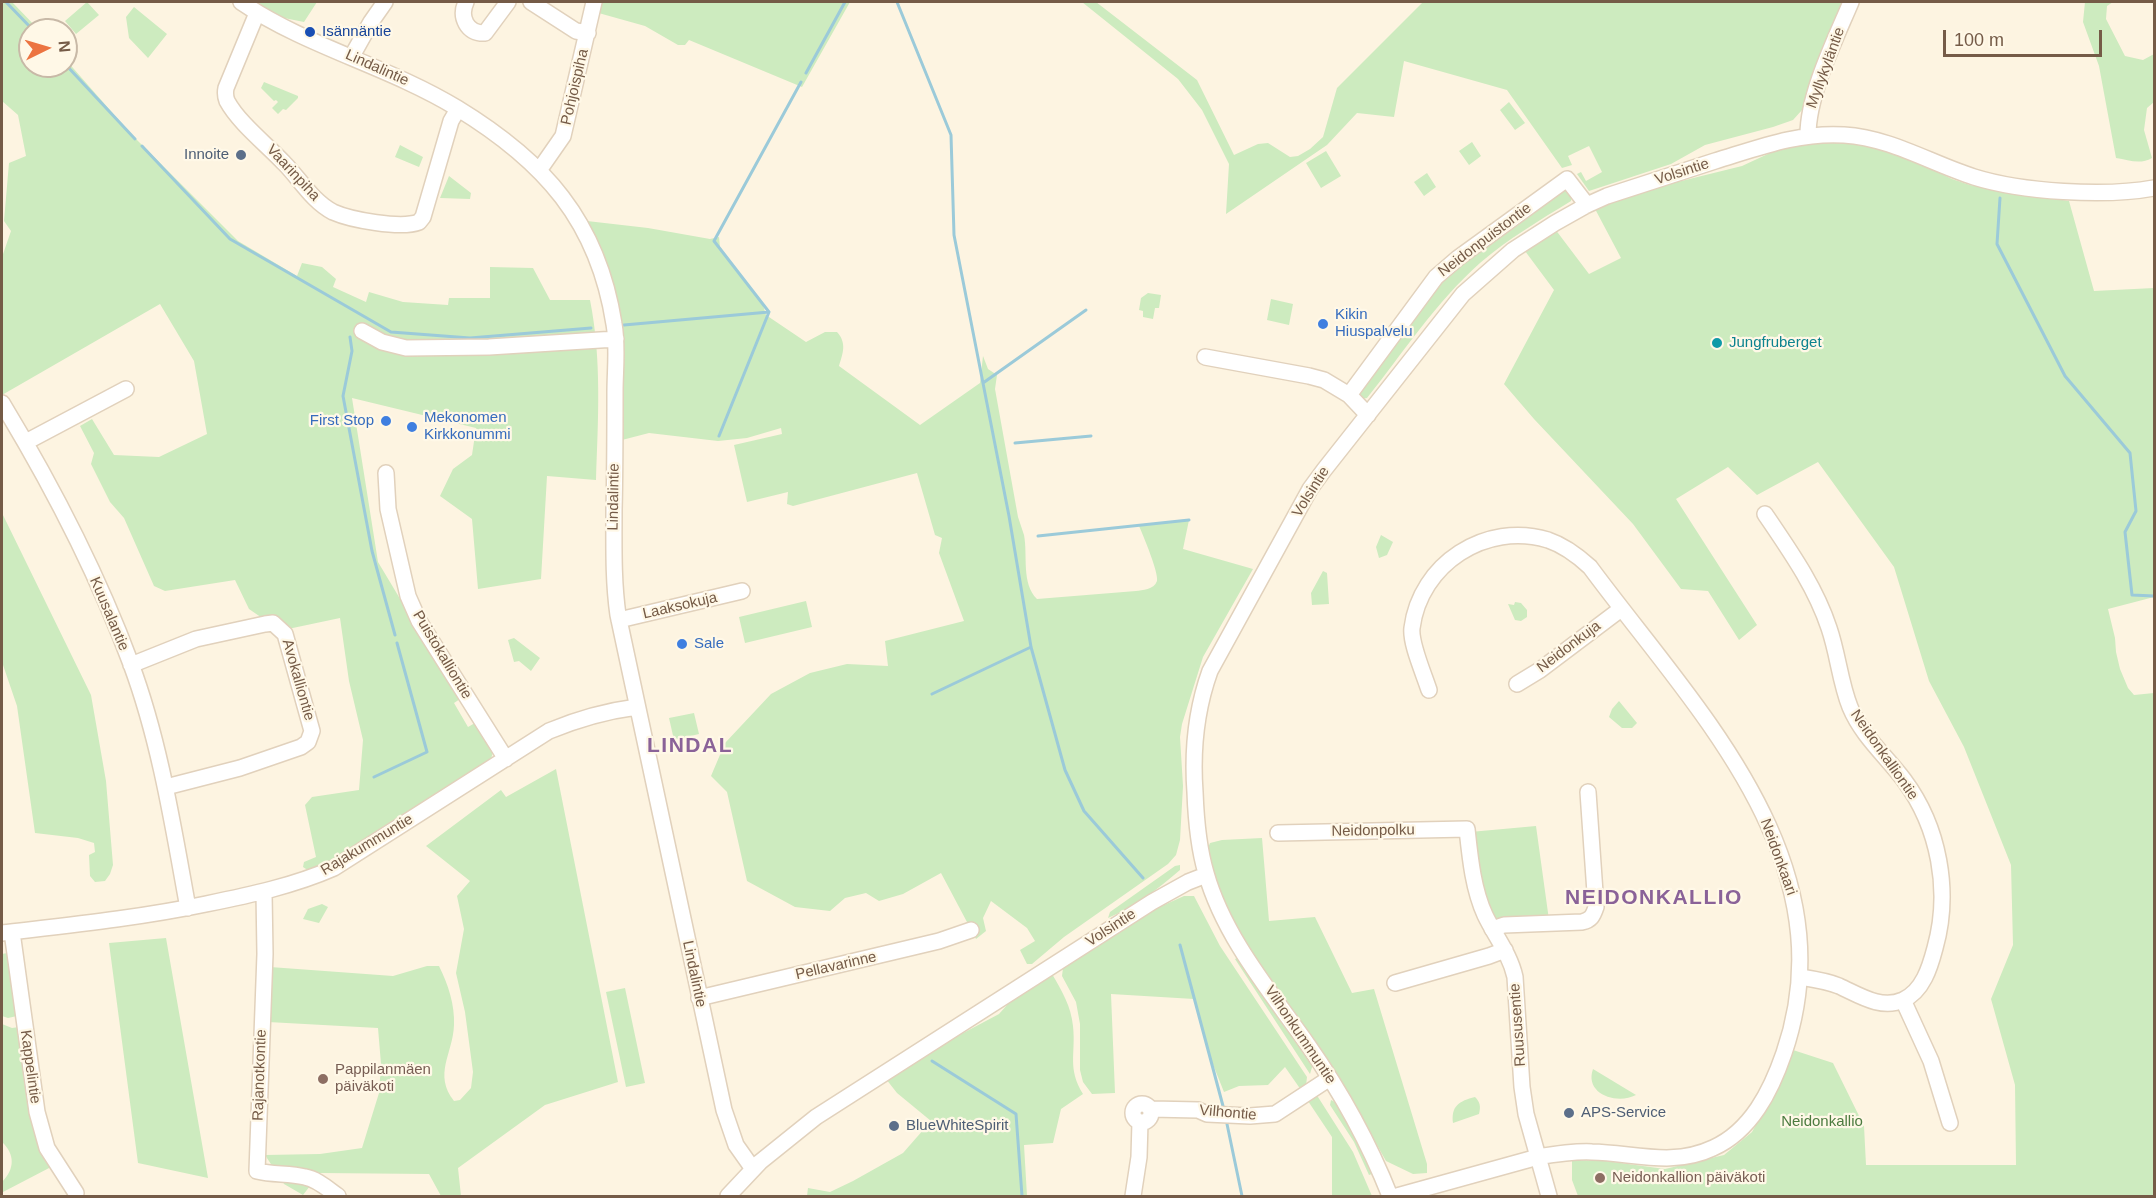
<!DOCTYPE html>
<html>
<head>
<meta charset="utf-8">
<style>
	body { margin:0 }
	#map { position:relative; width:2156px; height:1198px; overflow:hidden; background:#fdf4e1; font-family:Arial,sans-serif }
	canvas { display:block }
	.frame { position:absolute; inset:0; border:3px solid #755b47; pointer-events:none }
	.north { position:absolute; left:18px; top:18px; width:60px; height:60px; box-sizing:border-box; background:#fff8e7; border:2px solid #c8b9a7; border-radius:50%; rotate:85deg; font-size:16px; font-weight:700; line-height:24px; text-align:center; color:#755b47 }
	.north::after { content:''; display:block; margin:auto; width:21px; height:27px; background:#ec7441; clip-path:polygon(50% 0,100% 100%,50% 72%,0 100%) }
	.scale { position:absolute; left:1943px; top:30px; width:159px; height:27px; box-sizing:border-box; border:3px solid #755b47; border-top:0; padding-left:8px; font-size:18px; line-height:21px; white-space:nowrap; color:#755b47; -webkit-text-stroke:4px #fff8e7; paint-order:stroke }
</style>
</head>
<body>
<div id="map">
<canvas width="2156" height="1198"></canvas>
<div class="frame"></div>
<div class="north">N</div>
<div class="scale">100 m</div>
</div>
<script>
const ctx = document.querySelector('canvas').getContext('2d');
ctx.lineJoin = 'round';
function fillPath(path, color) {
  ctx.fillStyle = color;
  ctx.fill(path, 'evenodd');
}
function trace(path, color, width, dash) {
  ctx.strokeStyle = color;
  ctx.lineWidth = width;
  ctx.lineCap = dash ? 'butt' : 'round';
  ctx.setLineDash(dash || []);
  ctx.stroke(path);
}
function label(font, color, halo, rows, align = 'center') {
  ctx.font = font + ' Arial,sans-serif';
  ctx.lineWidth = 4.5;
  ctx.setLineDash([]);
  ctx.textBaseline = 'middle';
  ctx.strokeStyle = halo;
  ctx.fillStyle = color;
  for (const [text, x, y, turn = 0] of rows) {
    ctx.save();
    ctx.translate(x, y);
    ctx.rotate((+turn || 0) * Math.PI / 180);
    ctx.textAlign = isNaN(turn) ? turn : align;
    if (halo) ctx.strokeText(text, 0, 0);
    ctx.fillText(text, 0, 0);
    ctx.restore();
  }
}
fillPath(new Path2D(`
	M2 2H12L39 30H30V66H66V60L131 134 238 241 297 276 302 263 322 267 336 279 333 287 366 302 369 292 403 302 448 305 449 298H490V267L533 268 550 300H590C602 360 598 420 596 480L547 476 541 579 478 589 472 519 440 496 453 469 472 455 476 428 352 398 378 562 460 699 454 703 468 727 475 723 493 752 491 759 484 765 327 863 309 871 303 867 304 862 316 857 305 805 312 797 359 790 363 740 349 681 340 618 288 629 265 620 249 609 235 580 165 591 154 586 124 518 110 502 91 464 94 453 80 426 92 419 114 455 159 457 207 434 194 361 160 304 2 395V257L11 231 4 221 9 163 26 156 18 115 2 101Z
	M87 2 99 15 76 34 65 21Z
	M253 2H317L304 22 284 18Z
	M597 2H850L802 87 689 40 685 45H678L645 26 595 12Z
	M1082 2H1096L1197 80 1234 155 1258 144 1268 143 1290 157 1298 156 1310 149 1323 137 1337 88 1423 2H1843L1802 110 1793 120 1773 127 1705 145 1671 164 1589 191 1577 174 1581 172 1586 181 1602 172 1589 146 1568 156 1572 165 1562 168 1507 90 1404 61 1394 117 1357 113 1327 145 1226 214 1229 164 1202 110 1178 79Z
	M2085 2H2113L2107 6 2106 19 2125 56 2143 60 2154 54V102L2147 108 2144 130 2152 158C2140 165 2129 160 2116 158L2099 66 2083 22Z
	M134 7 167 34 148 58 129 38 126 17Z
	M264 82 298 96V98L286 110 283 109 278 114 272 108 278 102 276 100 274 101 261 88Z
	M1509 102 1525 123 1515 130 1500 110Z
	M1840 140 1868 144 1904 155 1952 179 1970 185 2069 201 2094 291 2154 288V597L2108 609 2115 638 2116 652 2120 669 2128 688 2134 695 2154 693V1196H1578L1572 1180V1160L1606 1161 1665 1169 1724 1155 1752 1132 1781 1079 1793 1050 1833 1063 1864 1126 1866 1165H2016L2015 1085 1991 999 2013 945 2011 865 1964 747 1929 681 1894 567 1818 462 1757 495 1728 467 1676 499 1757 625 1739 640 1708 591 1681 589 1633 524 1534 419 1504 384 1554 290 1525 251 1555 229 1589 274 1621 258 1594 207 1657 187 1742 166 1770 153 1806 143Z
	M1472 142 1481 156 1469 165 1459 151Z
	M400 145 423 157 419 167 395 157Z
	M1326 151 1341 176 1321 188 1306 163Z
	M1427 173 1436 187 1424 196 1414 182Z
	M449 176 471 193 470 199 440 198Z
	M1564 189 1568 190 1572 196 1571 201C1540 220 1508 239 1480 263 1436 302 1403 353 1367 398L1362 399 1358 398 1359 386 1438 279Z
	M587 221 648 228 710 239 719 237 720 247 763 305 766 315 806 342 825 332H837C847 343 843 353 839 366L920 425 980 383 983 356 988 369 997 375 995 389 1018 517C1020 523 1022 529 1024 535 1028 556 1021 583 1037 599L1136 591C1142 590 1154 590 1157 581 1159 573 1143 535 1139 526L1189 520 1183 549 1253 569 1203 657 1182 724 1180 737 1183 786 1180 840 1176 855 1168 864 1064 937 1032 964H1027L1020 950 1035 941 1027 928 991 901 983 918 986 931 976 939 941 873 903 894 879 901 866 893 845 898 830 911 795 907 747 881 727 792 711 776 725 743 771 694 810 673 847 664 888 666 885 641 964 621 939 553 942 538 935 535 917 473 793 506 787 504 788 492 747 502 734 445 782 434 781 428 747 438 718 441 649 433 622 440C623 392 627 341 616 293 610 268 599 244 587 221Z
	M1148 293 1161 295 1159 308H1155L1153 319 1143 317V311L1139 310 1141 298Z
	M1271 299 1293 304 1289 325 1267 320Z
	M2 513 91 695 106 781 113 865 110 874 105 881 95 882 90 876 89 855 95 852 94 843 78 838 35 833 17 706 2 662Z
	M1381 535 1393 542 1387 555 1379 558 1376 547Z
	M1323 571 1327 573 1329 604 1312 605 1311 593Z
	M806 601 812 627 745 643 739 617Z
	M1515 602 1521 603 1527 610V617L1521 621 1515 620 1508 604 1514 605Z
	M514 638 540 658 531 671 519 661 514 662 508 640Z
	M1619 701 1637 723 1632 728H1622L1609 717 1612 709Z
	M694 713 699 734 674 740 669 718Z
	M556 769 618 1082 545 1105 458 1168 461 1196H441L429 1174 320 1173 303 1195 284 1184 265 1155 320 1154 362 1148 379 1093 381 1064 378 1028 268 1022 270 967 393 976 427 966H439C448 984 455 1005 454 1025 453 1054 433 1074 454 1101L460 1100 471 1088 473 1072 465 1012 456 973 464 929 457 896 470 881 426 846 501 790 506 797Z
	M1536 826 1549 920 1494 921 1480 884 1470 832Z
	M1262 838 1269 921 1315 917 1352 993 1374 989 1427 1164V1173L1413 1174 1386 1161 1353 1103 1326 1058 1247 946 1229 914 1214 877 1208 848 1210 843 1222 840Z
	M1180 865V870C1158 889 1134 907 1108 918L1110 912 1175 866Z
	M1184 896H1194L1220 946 1307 1077 1306 1086 1301 1090 1285 1067 1268 1085 1239 1086 1224 1092 1208 1052 1194 999 1111 994 1115 1093 1092 1094 1083 1082 1080 1070V1024L1076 1002 1062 976 1063 968 1071 959 1155 909Z
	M322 904 328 907 319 923 303 919 308 909Z
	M166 938 208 1178 138 1163 109 943Z
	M7 953 17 1016 8 1018 2 1016V954Z
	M1237 958 1248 969 1313 1064 1310 1074 1235 959Z
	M1052 974C1062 991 1071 1006 1073 1026 1076 1054 1067 1068 1083 1094L1061 1109 1053 1143 1024 1145 1027 1196H807L808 1188 830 1192 853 1181 903 1153 931 1121 897 1093 886 1079 935 1048 999 1014 1016 995Z
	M625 988 645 1083 626 1087 606 992Z
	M2 1024 12 1028 19 1027 51 1167 3 1192 2 1182C15 1169 15 1154 2 1142Z
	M1593 1069 1636 1095C1617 1105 1584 1094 1593 1069Z
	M1313 1095 1318 1097 1353 1152 1372 1196H1332V1137L1306 1098Z
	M1475 1097C1480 1102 1481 1106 1479 1114L1453 1123C1451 1106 1459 1101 1475 1097Z
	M1331 1100 1339 1104 1356 1136 1372 1174 1369 1175 1354 1142 1330 1105Z`), '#cdebbf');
trace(new Path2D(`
	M6 2 33 30
	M897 2 951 135 954 235 1009 516 1031 647 1065 770 1084 811 1143 878
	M66 65 135 139
	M806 73 845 2
	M142 146 230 239 391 332 470 338 591 328
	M2000 198 1997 244 2065 376 2130 453 2136 511 2125 532 2132 595 2154 596
	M624 325 769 312 714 241 801 82
	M350 337 352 351 343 396 372 551 395 635
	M983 383 1086 310
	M719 436 769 312
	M1015 443 1091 436
	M1038 536 1189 520
	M932 694 1031 647
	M374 777 427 752 397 643
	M1180 945 1223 1106
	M932 1061 1016 1114 1022 1196
	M1227 1124 1242 1196`), '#9bcad9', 3);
const minor = new Path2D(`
	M241 2C307 47 388 66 457 108 544 161 598 221 614 324 618 346 615 370 615 392 615 431 615 471 614 510 614 545 613 580 618 615L724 1110 736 1145 753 1169
	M466 2C459 17 467 34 485 33L508 2
	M531 2 576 31 588 33
	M257 13 226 88C225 93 225 96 227 101 239 123 266 144 284 163 300 179 312 201 333 212 351 220 401 229 419 222L423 217 451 121 458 109
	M352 56 371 22 385 2
	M1808 135C1808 94 1835 40 1851 2
	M540 169 563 136 594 2
	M362 331 382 342 406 348 489 347 616 339
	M1205 357 1309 376 1324 380 1349 395 1368 415
	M1349 395 1436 277 1458 258 1567 179 1587 205
	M2 403C51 484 98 575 131 664 160 742 173 826 188 908
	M26 442 126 389
	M386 473 388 509 408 596 419 621 506 759
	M1765 514C1790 551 1815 586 1829 628 1838 654 1840 682 1850 707 1862 736 1886 756 1904 780 1939 827 1951 891 1935 948 1930 967 1923 991 1903 1000 1881 1010 1859 995 1839 986 1827 981 1813 979 1800 977
	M619 620 742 591
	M131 665 196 639 265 624 273 623 285 634 312 731 308 742 301 747 240 768 166 787
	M1517 684 1540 670 1621 609
	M1278 833 1467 829C1470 857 1473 889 1485 915 1495 936 1510 954 1515 977L1522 1087 1526 1114 1549 1196
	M264 893 265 954 257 1171C273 1175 289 1173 305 1177 317 1179 328 1189 338 1196
	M1492 929 1504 925 1582 922C1591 920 1593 916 1596 907L1588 792
	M12 932 37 1112 47 1148 76 1193
	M2 933C70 925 139 918 206 904 250 895 293 886 334 868L549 731C578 719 606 711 637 707
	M1395 983 1489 956 1505 950
	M699 998 939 941 971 930
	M1903 1000 1931 1061 1950 1123
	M1133 1113a9 9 0 1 1 18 0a9 9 0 1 1-18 0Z
	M1151 1109 1198 1110 1207 1114 1250 1116 1275 1114 1330 1078
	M728 1196 760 1162 816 1117 1152 902 1188 882 1206 875
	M1133 1196 1139 1157 1140 1122
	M1390 1196C1369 1143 1341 1092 1308 1045 1270 991 1224 937 1206 873 1198 846 1196 820 1195 792 1192 751 1196 710 1210 671L1310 489 1324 470 1463 294 1513 250 1555 223 1587 205 1607 196C1643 184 1679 173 1715 161 1758 148 1799 132 1844 135 1891 138 1930 163 1974 177 2022 192 2105 197 2154 188
	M1397 1196 1538 1157C1556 1154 1574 1151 1592 1152 1634 1153 1673 1167 1713 1148 1751 1131 1771 1091 1784 1053 1850 860 1695 709 1590 567 1578 556 1563 545 1548 540 1486 521 1420 564 1412 628 1410 643 1424 674 1429 690`);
trace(minor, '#e1d1bc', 18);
trace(minor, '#fff', 15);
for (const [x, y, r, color] of [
	[310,32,6,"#1a4fb4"],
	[241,155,6,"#5c6f8a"],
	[1323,324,6,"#3f7fe0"],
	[1717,343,6,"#0f9aa8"],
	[386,421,6,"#3f7fe0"],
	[412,427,6,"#3f7fe0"],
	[682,644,6,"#3f7fe0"],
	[323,1079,6,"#8d6e63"],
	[1569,1113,6,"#5c6f8a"],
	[894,1126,6,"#5c6f8a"],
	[1600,1178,6,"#8d6e63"]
]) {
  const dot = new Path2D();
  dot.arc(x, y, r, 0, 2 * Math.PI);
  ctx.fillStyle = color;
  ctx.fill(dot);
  trace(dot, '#fff8e7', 2);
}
label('15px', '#164399', '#fff8e7', [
	["Isännäntie",322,32]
], 'left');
label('15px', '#755b47', '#fff8e7', [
	["Lindalintie",377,68,24],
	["Myllykyläntie",1826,68,-70],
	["Pohjoispiha",575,87,-77],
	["Volsintie",1682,172,-18],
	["Vaarinpiha",293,173,47],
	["Neidonpuistontie",1485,240,-37],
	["Volsintie",1311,492,-58],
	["Lindalintie",614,497,-89],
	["Laaksokuja",680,606,-13],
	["Kuusalantie",109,614,67],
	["Neidonkuja",1569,647,-37],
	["Puistokalliontie",442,655,59],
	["Avokalliontie",298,680,74],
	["Neidonkalliontie",1884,755,55],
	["Neidonpolku",1373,831,-1],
	["Rajakummuntie",367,845,-31],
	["Neidonkaari",1778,857,70],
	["Volsintie",1111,928,-33],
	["Pellavarinne",836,966,-13],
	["Lindalintie",694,974,78],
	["Ruususentie",1518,1025,-94],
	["Vilhonkummuntie",1300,1035,56],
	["Kappelintie",30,1067,82],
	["Rajanotkontie",260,1075,-88],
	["Vilhontie",1228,1113,5]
]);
label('15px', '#4e5e75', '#fff8e7', [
	["Innoite",229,155,"right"],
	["APS-Service",1581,1113],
	["BlueWhiteSpirit",906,1126]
], 'left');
label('15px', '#366cbe', '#fff8e7', [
	["Kikin",1335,315],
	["Hiuspalvelu",1335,332],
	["Mekonomen",424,418],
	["Kirkkonummi",424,435],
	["First Stop",374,421,"right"],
	["Sale",694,644]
], 'left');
label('15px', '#0d838f', '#fff8e7', [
	["Jungfruberget",1729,343]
], 'left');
label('15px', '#785e54', '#fff8e7', [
	["Pappilanmäen",335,1070],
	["päiväkoti",335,1087],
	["Neidonkallion päiväkoti",1612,1178]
], 'left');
label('15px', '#4c7b3f', '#fff8e7', [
	["Neidonkallio",1822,1122]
]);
ctx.letterSpacing = '1.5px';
label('bold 21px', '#8a6298', '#fff8e7', [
	["LINDAL",690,746],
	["NEIDONKALLIO",1654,898]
]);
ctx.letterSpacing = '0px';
</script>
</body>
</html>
